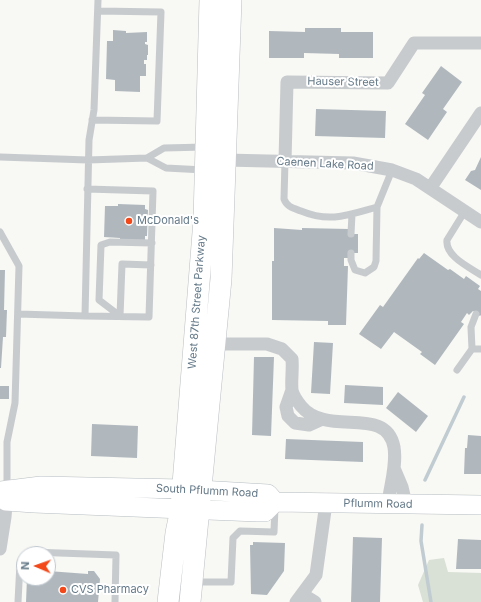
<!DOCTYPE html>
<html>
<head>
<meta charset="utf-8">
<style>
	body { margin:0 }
	#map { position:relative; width:481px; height:602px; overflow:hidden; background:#f8f8f4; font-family:Inter,sans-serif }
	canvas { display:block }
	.north { position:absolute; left:16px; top:546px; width:40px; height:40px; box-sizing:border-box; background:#fff; border:1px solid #c1c9cf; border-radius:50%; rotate:272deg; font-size:11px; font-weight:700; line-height:16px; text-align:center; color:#647988 }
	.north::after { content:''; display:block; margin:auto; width:14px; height:18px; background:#f2481a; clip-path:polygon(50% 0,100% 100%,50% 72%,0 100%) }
</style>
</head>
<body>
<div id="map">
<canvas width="481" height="602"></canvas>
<div class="north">N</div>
</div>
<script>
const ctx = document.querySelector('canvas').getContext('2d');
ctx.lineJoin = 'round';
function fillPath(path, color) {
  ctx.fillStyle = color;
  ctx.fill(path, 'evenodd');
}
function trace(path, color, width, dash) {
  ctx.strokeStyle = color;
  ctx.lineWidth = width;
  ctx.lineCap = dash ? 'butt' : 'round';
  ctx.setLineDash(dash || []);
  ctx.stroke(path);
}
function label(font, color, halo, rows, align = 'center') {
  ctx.font = font + ' Inter,sans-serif';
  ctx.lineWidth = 4;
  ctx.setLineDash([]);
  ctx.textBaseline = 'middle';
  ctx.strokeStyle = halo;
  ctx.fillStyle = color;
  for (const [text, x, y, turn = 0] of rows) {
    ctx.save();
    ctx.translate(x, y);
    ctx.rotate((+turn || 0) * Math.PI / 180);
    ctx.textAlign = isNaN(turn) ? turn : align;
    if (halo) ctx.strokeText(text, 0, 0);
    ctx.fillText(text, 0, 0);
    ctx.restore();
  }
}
fillPath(new Path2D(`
	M444 558 448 572 481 573V602H423L418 585 429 560Z`), '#d9e0d5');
trace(new Path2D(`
	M425 480 464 397
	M422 525 421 541 431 602`), '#c0ccd1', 3.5);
fillPath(new Path2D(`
	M305 28H341V32H373V58H339V54L304 53V58H269V31L305 32Z
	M113 30 126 31V33L147 32V42H145V44L148 45V55H147V60H144V64H146V76H140V92L115 91V80L106 79 107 41H113Z
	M441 66 462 82 443 109 447 112 428 140 405 124 425 95 422 93Z
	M316 109 386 111 385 138 315 136Z
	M481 157V190L465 180 471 171 475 170Z
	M118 204 145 205V209L148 210 147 236H145V243L120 242V238L104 237 105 206H118Z
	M274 228 302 230V228L349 229V234H358V253H349V258H344V266H348L346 325H328V321L272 320V261H274Z
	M424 253 448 270 450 269 464 279 466 276 480 286 478 289 481 291V315L480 316 473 311 469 315 467 313 461 322 464 324 435 365 420 354 422 352 394 332 381 349 359 334 380 305 383 307 418 258 419 259Z
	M0 270H5L4 310H7L6 337H3L1 368H0Z
	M314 342 333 343 330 394 311 393Z
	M254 357H274L271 436 252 435Z
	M345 385 383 387V405L344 403Z
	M0 386H9V399H0Z
	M398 392 428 416 416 432 386 408Z
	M92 424 138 426 137 458 91 456Z
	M468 435 481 436V474H464L465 448H467Z
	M286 439 363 442V462L285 459Z
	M353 537 382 538 380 602H351Z
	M458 539 481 540V569H456Z
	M253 542 285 543 284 571 267 595 251 594 250 545H253Z
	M48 571 88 574V571H94L100 579 98 602H26L27 578H48Z`), '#b0b8be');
const secondary = new Path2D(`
	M0 491 41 486 182 489 268 494 275 502
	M0 498 6 501 34 503 258 512H265L275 502
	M275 502 481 505`);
const primary = new Path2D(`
	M168 602 176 533 181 509 204 220 210 0
	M190 602 221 279 231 0`);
trace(secondary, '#b7bdc1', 20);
trace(primary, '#babec2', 22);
trace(new Path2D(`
	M92 120 157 121 161 12 98 11
	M0 157 88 160 147 158 164 148 205 147
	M147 158 166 168 204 170
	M285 161 284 199C287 207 293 208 301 211 330 223 348 215 377 207L392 170
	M465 211 447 240C445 256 469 267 481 275
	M0 232 19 266 15 403 7 442V489
	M351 234 352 214
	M351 253V260L355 270 365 273 374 267 376 261 377 207
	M18 314 85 316 89 140 94 110 98 0
	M85 316 149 317 153 191 87 189
	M120 316 99 300 101 245 110 242 152 243
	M120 316 122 264 151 265
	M472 349H481
	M457 370 472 349 471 327 476 314
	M29 554 31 552 116 555 115 602
	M194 582H231L233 538 240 531 274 532 275 507
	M18 602 20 563 24 559`), '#c7cbce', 7);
trace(new Path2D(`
	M225 160 353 163 392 170 416 179 481 222
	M285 161 287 82 388 83 414 43H481
	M431 187 481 113
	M214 344H267L282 349 292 359C293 369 291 380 292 390 293 396 297 401 301 406 327 438 386 404 394 447 397 466 390 485 388 504
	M292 390 286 407 288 416 295 423 309 425 320 420
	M394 468 402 487 406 504
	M0 549 5 517 7 493
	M302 594 315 602
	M296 602 316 575 326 503`), '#c7cbce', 13);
trace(secondary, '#fff', 19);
trace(primary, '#fff', 21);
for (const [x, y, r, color] of [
	[129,221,4,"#f2481a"],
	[63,590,4,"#f2481a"]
]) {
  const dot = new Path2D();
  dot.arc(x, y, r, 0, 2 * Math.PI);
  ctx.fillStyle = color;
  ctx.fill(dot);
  trace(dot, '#fff', 1.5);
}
label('11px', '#647988', '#fff', [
	["Hauser Street",343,82,1],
	["Caenen Lake Road",325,164,3],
	["West 87th Street Parkway",197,302,-86],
	["South Pflumm Road",207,491,3],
	["Pflumm Road",378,504,1]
]);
label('11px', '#647988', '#fff', [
	["McDonald's",137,221],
	["CVS Pharmacy",71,590]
], 'left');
</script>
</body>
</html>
